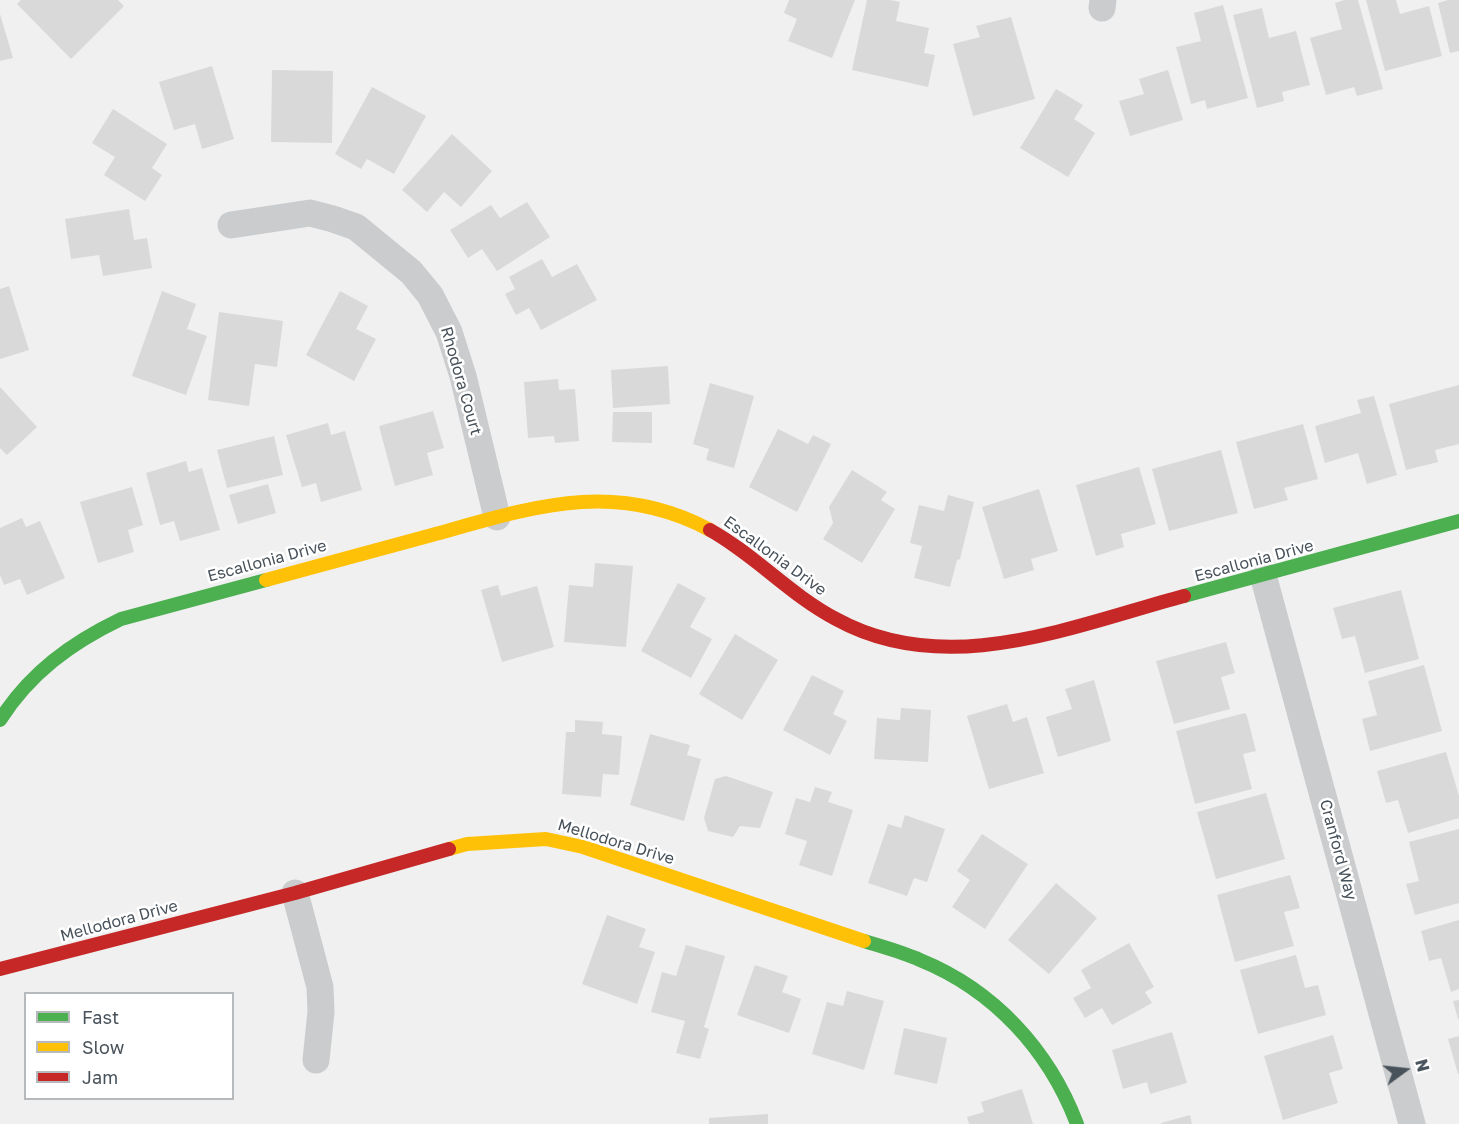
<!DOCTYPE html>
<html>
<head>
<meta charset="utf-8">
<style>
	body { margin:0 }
	#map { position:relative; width:1459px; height:1124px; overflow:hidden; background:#f0f0f0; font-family:"Golos Text",sans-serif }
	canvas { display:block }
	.legend { position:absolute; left:24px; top:992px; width:210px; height:108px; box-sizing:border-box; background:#fff; border:2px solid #b6babd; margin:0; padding:8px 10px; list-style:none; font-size:18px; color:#48525b }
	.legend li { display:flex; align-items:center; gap:12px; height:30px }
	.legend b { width:30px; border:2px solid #b6babd }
	.north { position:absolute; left:1375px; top:1040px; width:60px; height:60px; -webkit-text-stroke:4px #fff; paint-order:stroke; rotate:75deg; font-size:16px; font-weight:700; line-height:24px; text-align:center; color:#48525b }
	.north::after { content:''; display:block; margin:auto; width:21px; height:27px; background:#48525b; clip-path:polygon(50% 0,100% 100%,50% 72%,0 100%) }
</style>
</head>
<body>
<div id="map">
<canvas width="1459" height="1124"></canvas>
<ul class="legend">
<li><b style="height:8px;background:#4caf50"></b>Fast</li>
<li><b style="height:8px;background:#ffc107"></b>Slow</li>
<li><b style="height:8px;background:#c62828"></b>Jam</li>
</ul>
<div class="north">N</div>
</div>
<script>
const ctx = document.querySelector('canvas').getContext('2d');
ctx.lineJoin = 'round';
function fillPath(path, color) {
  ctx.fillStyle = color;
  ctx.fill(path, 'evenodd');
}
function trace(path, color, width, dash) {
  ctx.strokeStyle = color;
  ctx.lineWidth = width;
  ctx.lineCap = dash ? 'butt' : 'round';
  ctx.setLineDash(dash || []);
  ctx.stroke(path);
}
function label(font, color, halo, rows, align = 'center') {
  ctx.font = font + ' "Golos Text",sans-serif';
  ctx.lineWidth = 5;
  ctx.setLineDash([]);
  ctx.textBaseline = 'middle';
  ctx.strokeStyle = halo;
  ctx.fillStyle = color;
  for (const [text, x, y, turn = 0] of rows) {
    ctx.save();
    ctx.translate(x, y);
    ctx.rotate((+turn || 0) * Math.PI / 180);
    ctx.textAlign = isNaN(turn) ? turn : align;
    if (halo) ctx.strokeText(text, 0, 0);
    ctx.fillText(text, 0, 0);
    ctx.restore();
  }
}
fillPath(new Path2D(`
	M21 0H118L124 6 71 59 17 4Z
	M789 0H855L832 58 788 41 797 19 784 13Z
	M867 0H890L900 2 896 21 929 28 924 53 935 55 928 87 852 70Z
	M1344 0H1358L1383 89 1357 96 1354 87 1326 95 1310 38 1342 29 1335 3Z
	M1366 0H1396L1400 14 1429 6 1442 56 1385 71Z
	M1448 0H1459V51L1450 53 1438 3Z
	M1223 5 1248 98 1207 109 1205 100 1191 104 1176 47 1201 41 1194 13Z
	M1262 8 1269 38 1296 31 1310 85 1282 92 1284 101 1257 108 1233 15Z
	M0 14 13 58 0 61Z
	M1011 17 1035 99 973 116 953 44 980 37 976 26Z
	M212 66 234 139 202 149 195 124 174 130 159 82Z
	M272 70 333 71 332 143 271 142Z
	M1168 70 1183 120 1130 136 1119 101 1144 94 1139 79Z
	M372 87 426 116 394 174 367 159 361 169 335 154Z
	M1056 89 1083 105 1074 119 1095 133 1068 177 1020 148Z
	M113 109 167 144 152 168 162 175 145 201 104 175 115 157 92 143Z
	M452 134 492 171 461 207 444 192 427 212 402 190Z
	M527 202 550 237 497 271 482 249 468 258 450 230 491 205 500 218Z
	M129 209 134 240 147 238 152 268 103 276 99 255 71 259 65 219Z
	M542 259 552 277 577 264 597 300 541 330 529 308 516 315 505 294 515 289 509 277Z
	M9 286 29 350 0 359V289Z
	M162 291 196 304 187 329 207 336 186 395 132 376Z
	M340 291 368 306 356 329 376 339 354 381 306 355Z
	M219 312 283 321 277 367 255 364 249 406 208 400Z
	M668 366 670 404 613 408 611 370Z
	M558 379 559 390 575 389 579 441 555 443 554 436 528 438 524 382Z
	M710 383 754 396 734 468 706 460 709 449 693 444Z
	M1459 385V444L1435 450 1438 462 1406 470 1389 404Z
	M0 387 37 427 7 455 0 448Z
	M1374 396 1397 475 1367 484 1358 453 1325 463 1315 426 1361 413 1357 400Z
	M433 411 444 448 427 453 433 475 395 486 379 426Z
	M613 412H652V443L612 442Z
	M328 423 331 435 345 431 362 490 321 502 316 483 302 487 286 435Z
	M1303 424 1318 479 1284 488 1288 500 1254 509 1236 442Z
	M778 429 808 444 813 435 831 444 797 512 749 487Z
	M274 436 283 475 227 488 217 450Z
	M1221 450 1238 513 1169 531 1152 469Z
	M186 461 189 472 202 468 220 530 180 541 174 521 160 525 146 473Z
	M1139 467 1156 524 1121 534 1124 547 1096 556 1076 485Z
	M852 470 887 492 881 500 895 509 862 563 823 539 833 523 829 507Z
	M268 484 276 513 238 524 229 495Z
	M132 487 143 525 128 530 134 552 98 563 80 502Z
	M1039 489 1058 551 1031 559 1034 570 1004 579 982 507Z
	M948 495 974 502 960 559 957 560 950 587 914 578 922 546 910 543 919 505 944 511Z
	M22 518 26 527 40 521 65 578 27 595 20 579 4 585 0 575V528Z
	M595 563 633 566 626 647 564 642 569 585 593 587Z
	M678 583 706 598 690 627 712 639 691 678 641 651Z
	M498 585 501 596 537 586 554 647 502 662 481 590Z
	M1401 590 1419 659 1365 673 1355 636 1342 639 1333 608Z
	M735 634 778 660 742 720 699 694Z
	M1226 642 1235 673 1221 677 1230 709 1174 724 1156 661Z
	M1424 665 1442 731 1370 751 1362 719 1377 715 1368 681Z
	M812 675 844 691 833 714 847 721 830 755 783 730Z
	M1094 680 1111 741 1058 757 1046 717 1072 709 1065 689Z
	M1007 704 1013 722 1027 717 1044 773 989 789 967 716Z
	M901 708 931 710 928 762 874 759 877 718 900 720Z
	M1245 713 1247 716 1256 751 1243 754 1252 789 1195 804 1176 731Z
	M575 720 603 722 602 734 622 736 619 775 603 774 601 797 562 794 566 732H575Z
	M650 734 690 745 687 755 701 759 684 821 630 805Z
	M1446 752 1459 796V818L1408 833 1398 800 1386 803 1377 771Z
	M726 776 773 792 760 828 740 826 733 837 708 831 704 818 715 779Z
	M815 787 832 792 828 802 853 810 832 876 799 865 807 841 785 834 796 798 810 802Z
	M1266 793 1285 859 1216 879 1197 812Z
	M905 815 945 829 927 882 914 878 907 896 868 883 888 824 901 828Z
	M1459 829V903L1415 915 1406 884 1419 881 1409 842Z
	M982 834 1028 864 985 929 952 907 970 880 957 871Z
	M1290 875 1300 908 1284 912 1294 946 1235 962 1217 895Z
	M1056 883 1097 918 1049 974 1008 940Z
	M607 915 646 929 639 947 655 952 637 1004 582 984Z
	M1459 920V989L1451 992 1441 958 1429 961 1421 931Z
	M1129 943 1154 987 1145 992 1152 1003 1112 1025 1102 1008 1085 1018 1073 998 1091 988 1081 970Z
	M686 945 725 956 704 1027 709 1029 700 1059 676 1053 685 1021 651 1012 662 972 676 976Z
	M1296 955 1305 988 1318 985 1326 1015 1258 1034 1240 970Z
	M755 965 788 976 782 992 801 999 789 1033 737 1015Z
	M847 991 884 1001 864 1070 812 1054 827 1002 843 1006Z
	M1459 1000V1019H1458L1453 1001Z
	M904 1028 947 1038 937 1084 894 1074Z
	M1172 1032 1187 1083 1150 1094 1147 1082 1123 1089 1112 1050Z
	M1333 1035 1343 1069 1329 1073 1338 1103 1283 1120 1264 1056Z
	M1459 1036V1074H1458L1448 1039Z
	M1022 1089 1033 1124H969L967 1117 984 1112 981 1102Z
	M768 1114V1124H709V1118Z
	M1190 1115 1192 1124H1161V1123Z`), '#d9d9da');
trace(new Path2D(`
	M1102 8 1103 0
	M231 225 310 213 333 219 356 227 411 272 430 295 449 332 463 376 497 517
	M1263 575 1412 1124
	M295 893 320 987 321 1012 316 1060`), '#caccce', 27);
trace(new Path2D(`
	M1184 596 1459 521
	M0 720C30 673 71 643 121 619L266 580
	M864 941C883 947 902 952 920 960 994 990 1049 1050 1077 1124`), '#4caf50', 14);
trace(new Path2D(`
	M266 580C321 565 377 550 432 535 530 508 613 478 710 530
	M449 849 467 844 546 839 583 847 864 941`), '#ffc107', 14);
trace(new Path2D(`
	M710 530C755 555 790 595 836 619 947 680 1072 626 1184 596
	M0 969 295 893 449 849`), '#c62828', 14);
label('16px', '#48525b', '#fff', [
	["Rhodora Court",461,381,74],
	["Escallonia Drive",775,556,36],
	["Escallonia Drive",267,561,-15],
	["Escallonia Drive",1254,561,-15],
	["Mellodora Drive",616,842,17],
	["Cranford Way",1338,850,75],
	["Mellodora Drive",119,921,-15]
]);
</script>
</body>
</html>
